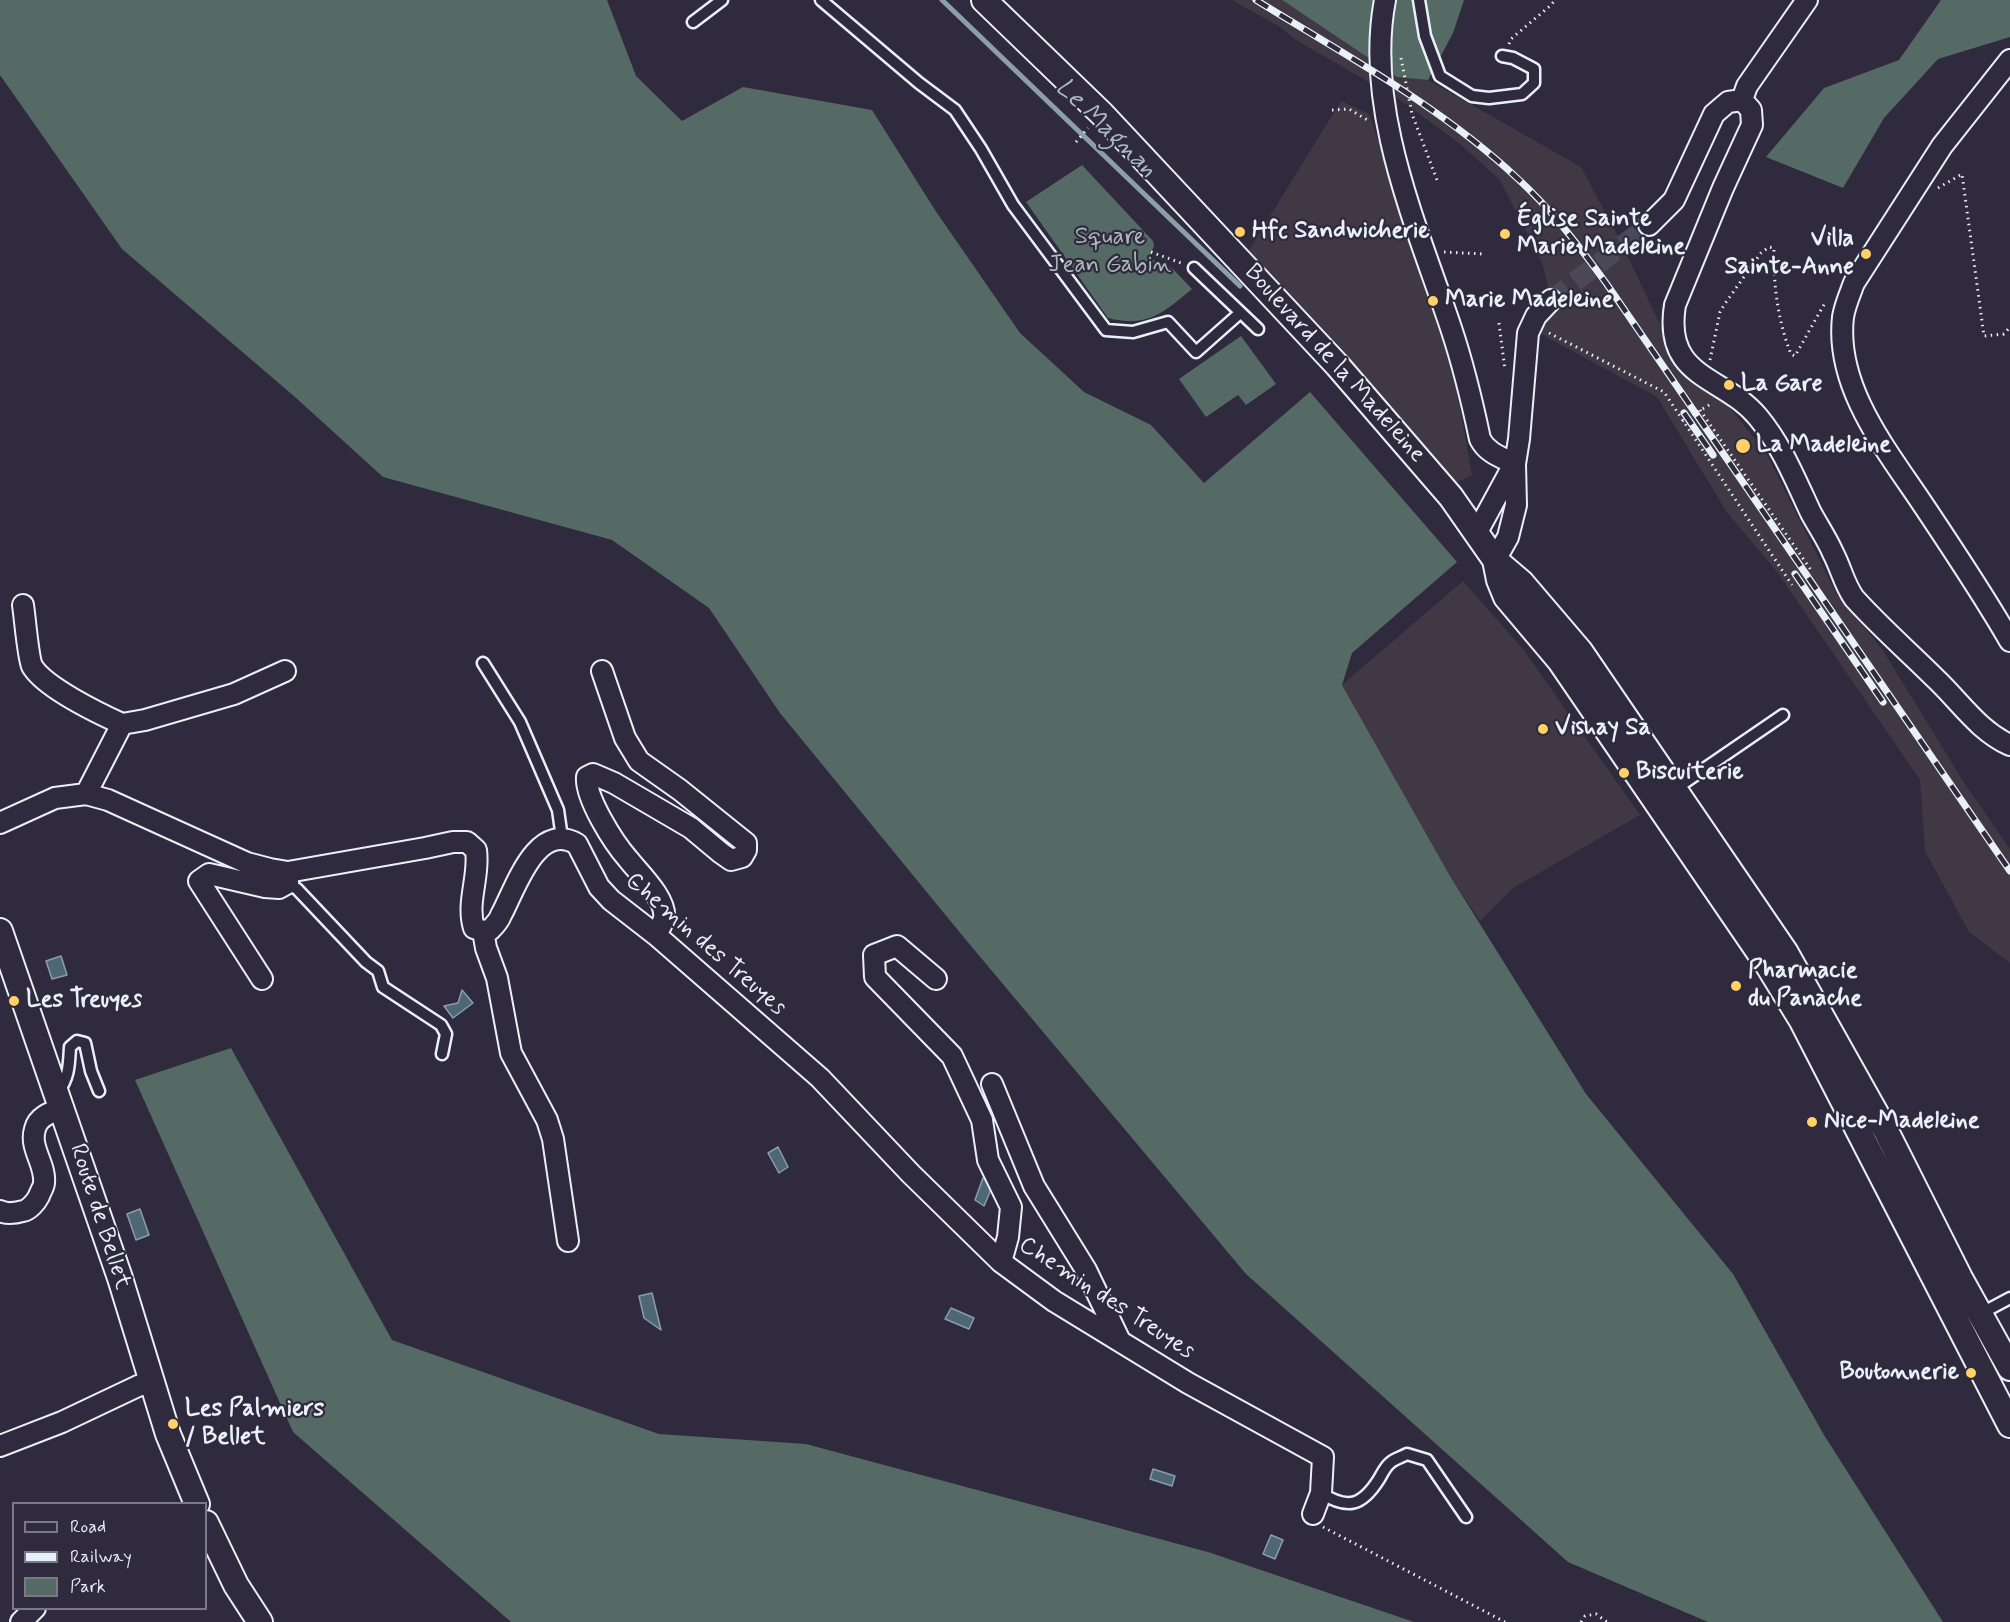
<!DOCTYPE html>
<html>
<head>
<meta charset="utf-8">
<style>
	body { margin:0 }
	#map { position:relative; width:2010px; height:1622px; overflow:hidden; background:#2f2a3d; font-family:Mynerve,sans-serif }
	canvas { display:block }
	.legend { position:absolute; left:12px; top:1502px; width:195px; height:108px; box-sizing:border-box; background:#2f2a3d; border:2px solid #797a88; margin:0; padding:8px 10px; list-style:none; font-size:18px; color:#e8f1f8 }
	.legend li { display:flex; align-items:center; gap:12px; height:30px }
	.legend b { width:30px; border:2px solid #797a88 }
</style>
</head>
<body>
<div id="map">
<canvas width="2010" height="1622"></canvas>
<ul class="legend">
<li><b style="height:8px;background:#2f2a3d"></b>Road</li>
<li><b style="height:8px;background:#e8f1f8"></b>Railway</li>
<li><b style="height:16px;background:#556a64"></b>Park</li>
</ul>
</div>
<script>
const ctx = document.querySelector('canvas').getContext('2d');
ctx.lineJoin = 'round';
function fillPath(path, color) {
  ctx.fillStyle = color;
  ctx.fill(path, 'evenodd');
}
function trace(path, color, width, dash) {
  ctx.strokeStyle = color;
  ctx.lineWidth = width;
  ctx.lineCap = dash ? 'butt' : 'round';
  ctx.setLineDash(dash || []);
  ctx.stroke(path);
}
function label(font, color, halo, rows, align = 'center') {
  ctx.font = font + ' Mynerve,sans-serif';
  ctx.lineWidth = 4.5;
  ctx.setLineDash([]);
  ctx.textBaseline = 'middle';
  ctx.strokeStyle = halo;
  ctx.fillStyle = color;
  for (const [text, x, y, turn = 0] of rows) {
    ctx.save();
    ctx.translate(x, y);
    ctx.rotate((+turn || 0) * Math.PI / 180);
    ctx.textAlign = isNaN(turn) ? turn : align;
    if (halo) ctx.strokeText(text, 0, 0);
    ctx.fillText(text, 0, 0);
    ctx.restore();
  }
}
fillPath(new Path2D(`
	M1232 0H1282L1397 77 1428 80 1581 167 1618 236 1667 339 1718 393 1766 453 1837 595 1882 649 1963 781 2010 849V963L1969 932 1925 851 1920 780 1778 573 1726 511 1657 397 1539 333 1553 306 1542 263 1500 180 1460 144 1403 102 1296 40 1280 27Z
	M1341 101 1369 114 1408 228 1456 386 1472 475 1457 482 1352 372 1249 250Z
	M1463 581 1523 649 1640 815 1513 888 1480 921 1450 876 1342 685Z`), '#403845');
fillPath(new Path2D(`
	M0 0H607L636 76 682 121 743 87 872 110 935 210 1020 333 1084 392 1151 425 1204 483 1310 392 1457 562 1352 653 1342 685 1450 876 1586 1094 1733 1274 1824 1435 1943 1622H1708L1568 1562 1246 1274 966 940 780 713 709 608 612 540 383 477 295 397 122 249 0 75Z
	M1282 0H1464L1453 33 1428 80 1397 77Z
	M1941 0H2010V37L1938 59 1884 118 1843 188 1766 157 1824 88 1899 60Z
	M1082 165 1153 241 1154 246 1149 258 1173 269 1192 289C1163 313 1147 328 1108 318L1026 202Z
	M1241 336 1276 384 1246 405 1238 395 1206 417 1179 379Z
	M231 1048 392 1340 659 1434 806 1444 1208 1552 1414 1622H511L293 1432 135 1080Z`), '#556a64');
const water = new Path2D(`
	M61 956 67 975 52 979 46 961Z
	M462 990 473 1003 453 1018 444 1006 458 1003Z
	M778 1147 788 1167 779 1173 768 1153Z
	M983 1178 993 1185 984 1206 975 1200Z
	M140 1209 149 1235 136 1240 127 1214Z
	M652 1293 661 1330 644 1318 639 1296Z
	M951 1308 974 1318 969 1329 945 1319Z
	M1153 1469 1175 1476 1172 1486 1150 1479Z
	M1271 1535 1283 1540 1275 1559 1263 1554Z`);
fillPath(water, '#4d6775');
trace(water, '#8b9ea9', 1.5);
trace(new Path2D(`
	M942 0 1240 286`), '#8b9ea9', 5);
trace(new Path2D(`
	M1551 300 1649 225`), '#4b4859', 20, [20, 10]);
const service = new Path2D(`
	M821 0 919 83 955 110 981 149 1013 205 1106 330 1133 332 1168 322 1196 352 1240 313
	M1419 0 1425 36 1440 76 1472 96 1489 98 1522 94 1534 83V69L1513 58 1502 56
	M693 22 722 0
	M1194 268 1258 329
	M483 663 520 722 558 810 562 838
	M1672 791 1783 715
	M288 883 297 889 366 962 378 971 383 987 441 1025 446 1034 442 1054
	M58 1092C69 1078 69 1065 70 1047L77 1041 85 1043 91 1071 99 1091
	M1980 1314 2010 1298
	M1321 1493C1348 1510 1362 1506 1379 1479 1382 1474 1385 1467 1390 1463 1394 1459 1402 1457 1407 1454L1427 1460 1466 1517`);
const minor = new Path2D(`
	M1385 0C1364 109 1417 226 1451 328 1463 364 1472 401 1480 439 1487 453 1501 457 1515 464
	M2010 60 1942 146 1854 283C1850 294 1845 305 1843 317 1835 387 1886 449 1922 503 1952 548 1983 594 2010 641
	M1742 100 1751 110 1752 125 1723 188 1675 305C1663 379 1723 375 1758 417 1782 446 1795 479 1811 513 1818 526 1827 539 1833 553 1841 568 1844 584 1854 598 1880 627 1910 653 1937 680 1961 703 1979 731 2010 745
	M1742 100 1747 86 1807 0
	M1649 225 1674 200 1714 114 1728 102 1742 100
	M1476 534 1513 466
	M1495 560 1508 537 1516 505 1515 464 1519 439 1528 333 1536 316 1551 300
	M23 605C25 618 28 657 32 666 44 687 100 714 122 724
	M602 671 625 738 639 761 680 790 746 843V850L742 857 731 860 721 853 691 828 614 783 593 774 587 777C585 798 614 843 628 859 639 873 667 899 664 918 663 924 658 930 656 935
	M86 794 122 724 145 720 234 694 285 671
	M0 823 55 798 86 794 108 800 247 863 270 869 288 872 425 848 453 842H467L476 850C480 876 466 902 474 928L483 931 490 930C494 926 499 921 501 915 515 890 536 820 577 844L599 887 611 900 656 935 820 1078 911 1174 1001 1262 1054 1301 1188 1383 1323 1457 1321 1493 1313 1514
	M483 931 486 948 497 978 511 1053 547 1120 553 1139 568 1241
	M262 979 199 881 209 874 265 887 279 888 288 883V872
	M936 979 897 946 874 955 875 977 952 1056 982 1120 988 1160 1011 1207 1008 1237 1001 1262
	M992 1084 1034 1186 1086 1270 1120 1341
	M0 1211C6 1214 16 1213 23 1211 29 1210 36 1202 39 1196 40 1192 44 1187 44 1183 46 1164 29 1148 35 1129 38 1116 52 1112 63 1108
	M0 1446 62 1422 138 1386 152 1381
	M21 1622 35 1608`);
const tertiary = new Path2D(`
	M984 0 1102 114 1337 365 1451 497 1495 560 1522 583 1580 651 1786 953 1887 1133 1960 1278 2010 1368
	M1495 560 1499 580 1506 597 1560 661 1767 964 1802 1021 2010 1425
	M0 931 120 1278 168 1434 197 1504
	M206 1523 236 1585 260 1622`);
trace(service, '#e8f1f8', 15);
trace(minor, '#e8f1f8', 24);
trace(tertiary, '#e8f1f8', 28);
trace(new Path2D(`
	M1509 44 1511 39 1551 5 1555 0
	M1401 58 1412 114 1437 180
	M1332 110 1349 109 1369 121
	M1076 142 1088 128
	M1938 188 1962 174 1984 336 2004 334 2010 327
	M1151 252 1181 263
	M1444 252 1483 254
	M1499 323 1505 370
	M1549 333 1664 392 1792 585
	M1710 360 1720 312 1724 305 1761 253 1769 247 1774 248C1773 283 1778 322 1791 354L1795 356 1826 301
	M1700 410 1811 570
	M1682 421 1711 404
	M1323 1527 1505 1622
	M1581 1622 1585 1616 1596 1614 1607 1622`), '#e8f1f8', 3, [1.5, 4.5]);
trace(service, '#2f2a3d', 10);
trace(minor, '#2f2a3d', 20);
trace(tertiary, '#2f2a3d', 24);
const rail = new Path2D(`
	M1256 0C1345 55 1440 106 1517 178 1551 209 1579 246 1606 283L2010 871
	M1684 413 1713 455
	M1795 574 1883 702`);
trace(rail, '#e8f1f8', 7);
trace(rail, '#2f2a3d', 4.5, [14]);
for (const [x, y, r, color] of [
	[1240,232,6,"#ffd166"],
	[1505,234,6,"#ffd166"],
	[1866,254,6,"#ffd166"],
	[1433,301,6,"#ffd166"],
	[1729,385,6,"#ffd166"],
	[1743,446,8,"#ffd166"],
	[1543,729,6,"#ffd166"],
	[1624,773,6,"#ffd166"],
	[1736,986,6,"#ffd166"],
	[14,1001,6,"#ffd166"],
	[1812,1122,6,"#ffd166"],
	[1971,1373,6,"#ffd166"],
	[173,1424,6,"#ffd166"]
]) {
  const dot = new Path2D();
  dot.arc(x, y, r, 0, 2 * Math.PI);
  ctx.fillStyle = color;
  ctx.fill(dot);
  trace(dot, '#2f2a3d', 2);
}
label('bold 24px', '#e8f1f8', '#2f2a3d', [
	["Église Sainte",1517,220],
	["Marie Madeleine",1517,248],
	["Hfc Sandwicherie",1252,232],
	["Villa",1854,240,"right"],
	["Sainte-Anne",1854,268,"right"],
	["Marie Madeleine",1445,301],
	["La Gare",1741,385],
	["La Madeleine",1756,446],
	["Vishay Sa",1555,729],
	["Biscuiterie",1636,773],
	["Pharmacie",1748,972],
	["du Panache",1748,1000],
	["Les Treuyes",26,1001],
	["Nice-Madeleine",1824,1122],
	["Boutonnerie",1959,1373,"right"],
	["Les Palmiers",185,1410],
	["/ Bellet",185,1438]
], 'left');
label('24px', '#adbbbd', '#2f2a3d', [
	["Square",1110,238],
	["Jean Gabin",1110,266]
]);
label('24px', '#e8f1f8', '#2f2a3d', [
	["Boulevard de la Madeleine",1334,364,48],
	["Chemin des Treuyes",705,945,41],
	["Route de Bellet",99,1217,72],
	["Chemin des Treuyes",1106,1299,33]
]);
label('italic 26px', '#aabac4', '#2f2a3d', [
	["Le Magnan",1105,129,44]
]);
</script>
</body>
</html>
